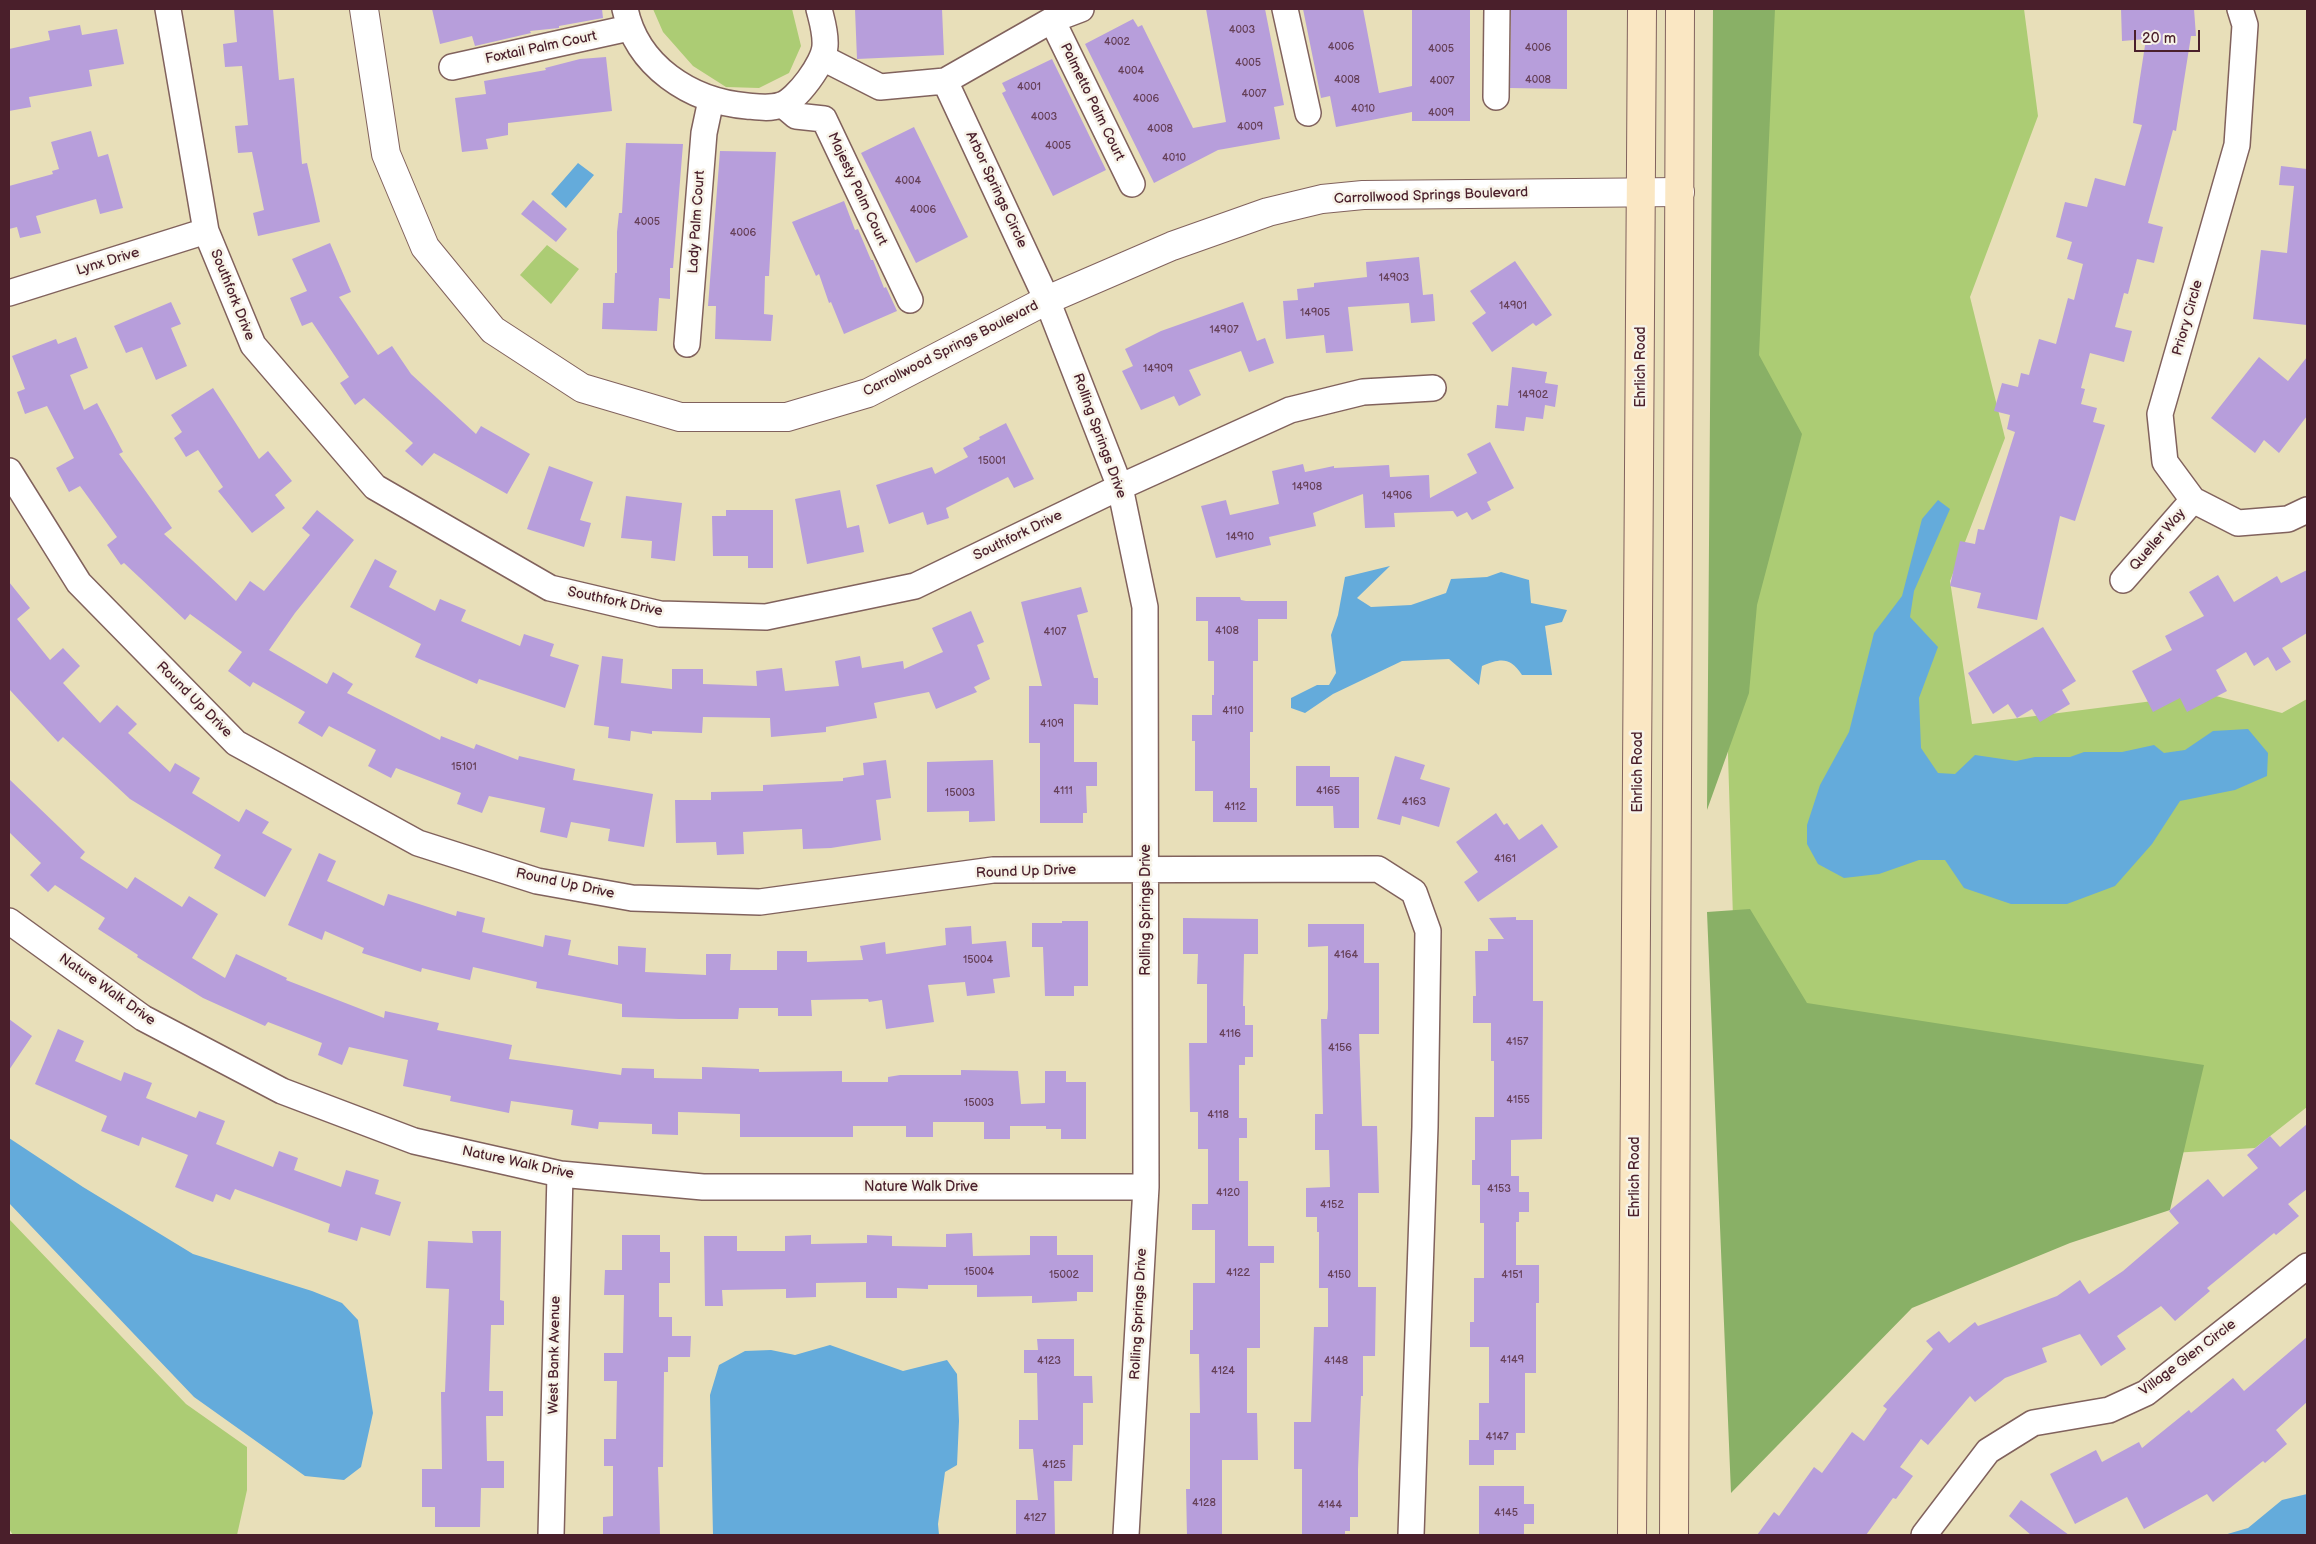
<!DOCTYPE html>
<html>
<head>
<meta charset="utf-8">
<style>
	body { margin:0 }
	#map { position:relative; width:2316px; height:1544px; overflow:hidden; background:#e8dfb9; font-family:"Balsamiq Sans",sans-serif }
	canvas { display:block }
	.frame { position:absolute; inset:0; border:10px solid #4a1f2b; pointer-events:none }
	.scale { position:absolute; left:2134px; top:30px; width:66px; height:22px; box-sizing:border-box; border:2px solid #4a1f2b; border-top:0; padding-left:6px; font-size:15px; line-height:18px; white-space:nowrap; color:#4a1f2b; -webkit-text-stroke:4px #f7f3e8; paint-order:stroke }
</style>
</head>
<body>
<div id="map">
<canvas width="2316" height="1544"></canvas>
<div class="frame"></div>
<div class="scale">20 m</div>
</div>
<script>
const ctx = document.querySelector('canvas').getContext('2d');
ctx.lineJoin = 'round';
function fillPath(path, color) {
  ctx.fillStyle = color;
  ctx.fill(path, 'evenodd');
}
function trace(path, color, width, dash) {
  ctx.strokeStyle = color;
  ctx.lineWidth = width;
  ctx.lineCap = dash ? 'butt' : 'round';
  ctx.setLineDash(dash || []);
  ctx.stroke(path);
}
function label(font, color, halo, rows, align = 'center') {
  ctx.font = font + ' "Balsamiq Sans",sans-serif';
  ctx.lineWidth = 5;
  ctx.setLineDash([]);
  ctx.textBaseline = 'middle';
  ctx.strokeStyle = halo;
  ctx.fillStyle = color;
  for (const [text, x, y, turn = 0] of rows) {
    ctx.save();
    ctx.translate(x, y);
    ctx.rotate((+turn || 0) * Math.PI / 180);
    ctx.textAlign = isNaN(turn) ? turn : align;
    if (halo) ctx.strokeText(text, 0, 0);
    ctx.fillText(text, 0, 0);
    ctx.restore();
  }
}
fillPath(new Path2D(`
	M653 9H792L801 46 789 73 759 88 726 87 693 66 663 32Z
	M1731 9H2024L2038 116 1970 297 2005 438 1950 581 1972 724 2208 694 2282 713 2307 699V1107L2255 1148 1741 1179 1728 755Z
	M547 245 579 269 551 304 520 275Z
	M9 1219 186 1404 247 1447V1490L237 1535H13L9 1529Z`), '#accc74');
fillPath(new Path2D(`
	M1713 9H1775L1759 355 1802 434 1757 605 1749 693 1707 810Z
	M1750 909 1807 1003 2204 1065 2170 1210 2070 1243 1912 1308 1731 1493 1707 912Z`), '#89b066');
fillPath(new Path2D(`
	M578 163 594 175 566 208 551 194Z
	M1938 500 1950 509 1914 591 1910 617 1938 647 1919 698 1921 748 1938 773 1955 774 1975 755 2016 761 2035 757H2070L2084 752H2122L2154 745 2164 753 2185 750 2213 731 2248 729 2268 753 2267 776 2235 790 2180 801 2152 844 2115 886 2067 904H2011L1964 888 1945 860H1919L1879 874 1844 878 1818 864 1807 844V825L1820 785 1849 732 1874 633 1902 596 1922 519Z
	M1390 566 1357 598 1371 607 1411 605 1446 593 1451 579 1487 577 1501 572 1529 580 1531 603 1567 610 1562 622 1545 626 1552 675H1522C1510 657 1501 658 1482 666L1479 685 1449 659 1402 661 1333 694 1305 713 1291 708V698L1317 685H1329L1336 673 1331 635 1338 615 1345 577Z
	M9 1138 83 1187 193 1254 312 1291 342 1303 358 1320 373 1413 361 1467 344 1480 305 1476 194 1397 9 1203Z
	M830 1345 903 1371 947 1360 957 1374 959 1421 957 1465 945 1472 938 1524 939 1535H713L710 1395 719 1365 745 1351 771 1350 795 1355Z
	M2307 1494V1535H2224L2248 1528 2282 1500Z`), '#64abdb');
fillPath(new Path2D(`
	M234 9H273L279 80 294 78 302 164 307 163 320 222 258 236 253 213 264 210 252 152 238 153 235 126 248 125 242 66 225 67 223 44 237 42Z
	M432 9H602L603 18 559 26V28L530 31 531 33 475 46 472 36 440 44Z
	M855 9H942L944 55 857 59Z
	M1206 9H1265L1284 105 1274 107 1280 139 1218 150 1154 183 1085 44 1133 19 1138 27 1142 25 1193 128 1226 122Z
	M1303 9H1363L1379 93 1412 86V9H1470V121H1412V112L1336 127 1330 96 1321 98Z
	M1511 9H1567V89L1510 88Z
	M2121 9H2194L2196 36H2191L2176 131 2173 130 2148 223 2163 227 2154 263 2137 259 2128 294 2124 293 2115 327 2132 331 2124 362 2090 353 2081 388 2085 389 2081 404 2097 408 2093 422 2105 425 2075 521 2060 516 2037 620 1977 608 1981 593 1950 586 1960 541 1975 544 1978 529 1984 530 2015 432 2007 429 2010 415 1994 411 2002 383 2018 387 2021 373 2029 375 2039 339 2056 344 2068 298 2074 300 2083 264 2067 259 2072 242 2056 237 2065 202 2087 207 2095 178 2125 186 2142 125 2133 123 2146 39 2122 41Z
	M80 25 82 35 117 29 124 64 89 70 92 86 29 97 31 107 9 111V49L50 40 48 31Z
	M606 57 612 111 508 123V135L486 139 488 149 462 152 455 98 486 94 484 81 546 70 545 68 580 59Z
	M1052 59 1106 170 1053 196 1002 93 1006 91 1002 83Z
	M914 127 968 237 916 263 861 153Z
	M91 131 98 157 108 154 123 208 100 214 96 199 36 216 41 233 20 238 17 227 9 229V186L53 174 52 171 59 169 51 142Z
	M626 143 683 144 673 268H670V299L659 298 657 331 602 329 603 303H614L615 273H617V232L619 213H622Z
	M720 151 776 152 769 276H765L764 314 773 315 771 341 715 339 716 306H708Z
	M2281 166 2307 169V325L2253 319 2261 250 2287 253 2294 186 2279 185Z
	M533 200 567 229 556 242 521 214Z
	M844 201 855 230 858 229 871 260H873L884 288 886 287 897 311 844 334 831 302 829 303 819 274 816 276 792 222Z
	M330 243 351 292 339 297 378 355 392 346 411 374 476 434 481 426 530 454 507 494 434 453 422 466 405 451 413 443 364 398 355 405 340 383 349 377 312 322 302 326 290 298 307 291 292 259Z
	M1419 257 1423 295 1433 294 1435 321 1411 323 1409 303 1348 307 1353 351 1326 353 1324 335 1286 339 1283 301 1298 300 1297 289 1314 287V283L1367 277 1366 262Z
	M1515 261 1552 315 1536 326 1533 323 1492 352 1472 323 1486 313 1470 291Z
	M171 302 181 324 171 328 187 366 156 380 142 347 126 353 114 326Z
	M1243 302 1257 341 1265 338 1274 363 1249 372 1241 351 1189 370 1201 395 1179 406 1174 396 1141 410 1122 371 1133 366 1125 349 1161 331Z
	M76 337 88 368 70 375 84 410 97 403 123 452 119 454 172 528 164 534 236 601 250 581 264 591 310 535 302 528 317 510 354 540 295 613 269 650 327 684 333 672 353 684 347 693 440 740 441 736 474 749 476 744 518 760 519 756 575 769 573 780 653 794 644 847 608 841 610 829 571 822 567 838 540 832 545 808 489 796 482 813 457 804 461 793 396 768 391 778 368 766 376 750 329 726 322 737 298 723 305 712 253 682 250 687 228 671 242 652 190 614 185 620 124 563 121 565 107 545 117 537 80 486 69 492 56 468 74 458 47 406 25 414 17 392 25 389 12 356 56 339 58 344Z
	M2259 357 2288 381 2307 357V416L2279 453 2264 440 2255 453 2211 418Z
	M1512 367 1547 372 1545 383 1558 385 1555 407 1545 405 1543 419 1526 417 1524 431 1495 428 1497 405 1508 406Z
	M213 388 259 459 268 451 292 481 275 495 285 508 252 533 218 491 223 487 198 450 186 457 174 438 182 432 171 415Z
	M1006 423 1034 479 1014 488 1008 477 946 508 949 518 927 525 923 512 889 524 876 485 932 467 935 474 968 457 963 448 980 439 979 437Z
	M1490 442 1514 488 1487 502 1491 510 1472 520 1467 512 1457 517 1453 511 1394 513 1395 527 1365 528 1363 494 1313 513 1316 526 1269 537 1271 545 1216 558 1201 506 1226 500 1230 515 1279 504 1272 471 1303 464 1305 472 1334 466V468L1389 465 1390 477 1429 475 1430 498 1477 473 1467 454Z
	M549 466 593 482 580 520 591 523 584 547 527 529Z
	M840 490 847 528 859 525 864 552 807 564 795 499Z
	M626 496 682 503 675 561 651 558 652 541 621 538Z
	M726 510H773V568H748V556H713L712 516H726Z
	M375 559 397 571 389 587 435 611 440 599 466 610 461 621 520 646 524 634 554 644 550 656 579 665 565 708 479 679 477 684 415 657 421 644 350 607Z
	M2307 570V633L2282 648 2291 662 2276 671 2268 657 2254 666 2246 652 2216 670 2227 691 2187 712 2180 698 2153 712 2132 671 2172 650 2165 636 2204 616 2189 592 2218 575 2234 602 2277 576 2281 583Z
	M9 582 30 608 17 619 50 660 63 648 80 666 63 683 100 723 117 705 137 724 128 733 170 772 175 763 200 778 192 793 239 822 246 809 269 822 262 833 292 849 265 897 214 868 221 855 130 799 63 737 58 742 9 689Z
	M1081 587 1088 612 1077 615 1094 678H1098V705L1074 704V762H1097V786H1086L1087 813H1083V823H1040V743H1029V686H1042L1021 602Z
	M1196 597H1240L1241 600 1246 601H1287V619H1258V661H1253V732H1250V788H1257V822H1213V791H1195V741H1192V715H1212V695H1214V661H1208V621H1196Z
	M971 611 984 642 977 645 990 679 974 687 977 692 936 709 929 692 874 703 877 718 826 727V732L771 737 770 718 703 717 702 733 652 731V734L631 731 630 741 608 738 609 727 594 725 602 656 623 659 621 683 672 689V669H703V684L757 686 756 671 782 668 785 691 839 686 835 661 860 656 862 668 903 661 904 669 943 652 932 628Z
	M2043 627 2076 681 2062 690 2070 704 2040 722 2032 709 2017 718 2008 704 1993 714 1968 673Z
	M1395 756 1425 765 1420 779 1450 788 1439 827 1402 816 1400 825 1377 819Z
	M886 760 891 798 876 800 881 840 831 848 803 849 802 829 743 832 744 854 717 855 716 842 676 843 675 800H711V792L763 791V785L843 781V778L864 775 863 763Z
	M993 760 995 821 969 822V811L927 812V762Z
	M1296 766H1330V777H1359V828H1334L1333 806H1296Z
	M9 779 85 852 80 858 127 889 135 877 182 907 189 896 218 914 192 958 225 978 236 954 287 978 286 980 384 1018 385 1011 439 1023 437 1030 512 1045 509 1059 621 1075 622 1068 654 1069V1078L702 1079V1067L759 1069V1072L842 1071V1082H888V1077L900 1075H961V1070L1018 1071 1021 1104 1045 1103V1071H1066V1082H1086V1139H1061V1129H1046V1126H1010V1139H984V1122H933V1137H906V1126H853V1137H740V1114L678 1112V1135L652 1134V1124L599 1122 598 1129 571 1125 573 1110 511 1101 509 1113 450 1101 451 1096 403 1086 408 1060 349 1047 342 1065 318 1055 322 1043 268 1022 265 1026 203 998 137 957 138 955 98 929 105 918 55 885 48 892 30 875 41 863 9 832Z
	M1496 813 1504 825 1507 823 1519 840 1542 824 1558 847 1478 902 1464 882 1478 872 1456 842Z
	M319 853 336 861 327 881 384 906 388 894 456 916 457 911 485 918 482 932 543 947 545 935 571 940 568 955 618 965V946L646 948 645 972 706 975V954H731L730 970H777V951H807V962L863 960 860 946 885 942 886 954 946 945 945 928 971 926 972 944 1006 941 1010 977 993 979 995 993 967 996 965 982 928 985 934 1022 886 1029 882 1000 869 1002 868 999 811 1000 812 1016H778V1008H739L738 1019H679L622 1017V1004L536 988 537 982 473 967 470 980 422 968 421 972 362 953 364 948 325 931 322 940 288 925Z
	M1516 917V920H1533V1001H1543L1542 1139 1511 1140V1176H1519V1192H1529V1212H1519V1222H1516V1265H1539V1303H1536V1373H1525V1433H1516V1450H1494V1465H1469V1440H1479V1403H1489V1347H1470V1322H1474V1278H1484V1223H1480V1185H1472V1160H1475V1117H1494V1061H1491V1023H1473V996H1476L1475 951H1488V939H1504L1489 918Z
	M1183 918 1258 919V954H1244L1243 1006H1245V1025H1253V1057H1245V1065H1239V1118H1247V1138H1239V1181H1248V1246H1274V1263H1260V1348H1247V1413H1257L1258 1460H1222V1535H1187L1186 1489H1190V1413H1200L1199 1354H1190V1330H1193V1283H1215V1230H1192V1204H1208V1149H1198V1112H1190L1189 1043H1207V984H1197L1198 954H1183Z
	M1062 921H1088V986H1074V996H1045L1043 947H1032V923H1062Z
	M1308 924H1364V963H1379V1034H1359L1362 1126H1377L1379 1193H1358V1287H1376L1375 1356H1363V1396H1361L1358 1469V1517H1350V1531H1345V1535H1302V1469H1294V1422H1311L1314 1327H1328V1288H1319V1232H1317V1217H1306V1188L1330 1187 1329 1150H1315V1114H1323L1321 1019H1327L1328 1009V946L1308 947Z
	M9 1019 32 1036 9 1070Z
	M58 1029 84 1041 75 1061 121 1081 124 1072 152 1083 146 1098 196 1118 199 1111 225 1121 216 1144 273 1167 279 1151 298 1158 294 1170 341 1187 346 1170 379 1180 375 1194 401 1202 390 1236 361 1227 357 1241 328 1232 330 1224 235 1189 230 1200 216 1194 213 1202 175 1187 188 1155 142 1137 139 1146 101 1131 107 1116 35 1084Z
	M2307 1124V1189L2288 1204 2299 1216 2276 1235 2274 1233 2207 1288 2210 1291 2175 1321 2161 1306 2117 1336 2126 1349 2101 1366 2080 1334 2042 1348 2047 1362 2005 1378 1975 1402 1970 1396 1928 1445 1921 1439 1900 1467 1913 1476 1896 1499 1893 1498 1866 1535H1757L1774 1512 1779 1516 1814 1467 1822 1473 1852 1432 1864 1441 1887 1409 1883 1406 1933 1349 1926 1341 1939 1331 1949 1343 1975 1322 1978 1326 2057 1296 2080 1280 2089 1294 2123 1271 2179 1223 2169 1211 2208 1179 2223 1197 2258 1168 2247 1155 2270 1136 2280 1147Z
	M472 1231H501L500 1300 504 1301V1325H491L489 1391H503V1416H486L487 1461H504V1488H481L480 1527H435V1507H422V1469H442L441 1392H445L449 1289 426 1288 428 1241 473 1243Z
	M972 1233 973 1256 1030 1255V1236H1057V1255H1093V1292H1077V1301L1032 1303V1296L977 1297V1285H928V1289L897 1288V1298H866V1282L816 1283V1297L786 1298V1289L722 1290 723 1306H705L704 1236H737V1251H785V1236L811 1235V1244L867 1243V1235L892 1236V1246L946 1247V1234Z
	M622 1235H660V1252H670V1283H659V1317H672V1336H691L690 1357H668V1372H664L663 1467H658L660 1535H603V1517L613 1516V1466H604V1439H616L617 1381H604V1353H623L624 1295H604L605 1270H622Z
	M2307 1337V1402L2276 1430 2287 1444 2265 1463 2263 1461 2213 1502 2207 1494 2144 1529 2127 1497 2075 1524 2050 1474 2096 1450 2102 1462 2139 1442 2142 1448 2189 1410 2191 1413 2233 1378 2244 1391Z
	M1037 1339H1074V1376H1092L1093 1403H1083V1445H1073L1072 1481H1054L1055 1535H1016V1500H1038L1033 1449H1019V1420H1038L1037 1373H1024V1350H1038Z
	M1479 1486H1524V1504H1534V1524H1524V1535H1479Z
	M2021 1500 2069 1535H2031L2009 1516Z`), '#b79edb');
const minor = new Path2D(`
	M168 9 206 231 253 345 375 487 550 588 660 614 766 617 915 586 1120 487 1290 410 1363 392 1433 388
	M625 9C637 66 690 101 747 106 758 107 770 109 781 105 797 100 824 63 825 46 826 33 822 21 819 9
	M1285 9 1308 113
	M2240 9 2245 25 2237 145 2160 414 2165 462 2193 500 2238 523 2288 519 2307 510
	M1052 20 1132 184
	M823 58 880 87 945 81 1052 20 1081 9
	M452 67 629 28
	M945 81 1047 300 1120 487 1145 607 1146 1187 1126 1535
	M1496 97 1497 9
	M783 105 796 116 824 119 910 300
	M9 293 206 231
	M687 344 704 133 711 100
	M9 471 79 583 236 743 418 843 537 881 632 898 760 902 993 870 1378 869 1414 892 1428 931 1425 1127 1411 1535
	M2123 580 2193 500
	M9 921 143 1018 282 1091 414 1141 560 1174 703 1187H1146
	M551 1535 560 1174
	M1924 1535 1988 1451 2033 1423 2109 1410 2146 1393 2307 1266`);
const tertiary = new Path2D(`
	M364 9 386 154 425 247 493 330 582 388 680 417H787L868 393 1047 300 1172 246 1268 212 1322 199 1363 195 1680 192`);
const secondary = new Path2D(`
	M1632 1535 1642 9
	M1674 1535 1680 9`);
trace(minor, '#81625d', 28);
trace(tertiary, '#81625d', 30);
trace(secondary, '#81625d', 30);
trace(minor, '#fff', 25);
trace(tertiary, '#fff', 28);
trace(secondary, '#fae7c3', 28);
label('11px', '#653f57', null, [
	["4003",1242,30],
	["4002",1117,42],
	["4006",1341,47],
	["4006",1538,48],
	["4005",1441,49],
	["4005",1248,63],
	["4004",1131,71],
	["4008",1347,80],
	["4008",1538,80],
	["4007",1442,81],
	["4001",1029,87],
	["4007",1254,94],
	["4006",1146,99],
	["4010",1363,109],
	["4009",1441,113],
	["4003",1044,117],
	["4009",1250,127],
	["4008",1160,129],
	["4005",1058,146],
	["4010",1174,158],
	["4004",908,181],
	["4006",923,210],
	["4005",647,222],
	["4006",743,233],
	["14903",1394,278],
	["14901",1513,306],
	["14905",1315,313],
	["14907",1224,330],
	["14909",1158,369],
	["14902",1533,395],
	["15001",992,461],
	["14908",1307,487],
	["14906",1397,496],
	["14910",1240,537],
	["4108",1227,631],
	["4107",1055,632],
	["4110",1233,711],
	["4109",1052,724],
	["15101",464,767],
	["4111",1063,791],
	["4165",1328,791],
	["15003",960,793],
	["4163",1414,802],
	["4112",1235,807],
	["4161",1505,859],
	["4164",1346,955],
	["15004",978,960],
	["4116",1230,1034],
	["4157",1517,1042],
	["4156",1340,1048],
	["4155",1518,1100],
	["15003",979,1103],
	["4118",1218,1115],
	["4153",1499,1189],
	["4120",1228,1193],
	["4152",1332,1205],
	["15004",979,1272],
	["4122",1238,1273],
	["15002",1064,1275],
	["4150",1339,1275],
	["4151",1512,1275],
	["4149",1512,1360],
	["4123",1049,1361],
	["4148",1336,1361],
	["4124",1223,1371],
	["4147",1497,1437],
	["4125",1054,1465],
	["4128",1204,1503],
	["4144",1330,1505],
	["4145",1506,1513],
	["4127",1035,1518]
]);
label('14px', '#4a1f2b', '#f7f3e8', [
	["Foxtail Palm Court",541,48,-12],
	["Palmetto Palm Court",1092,102,64],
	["Majesty Palm Court",857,189,65],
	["Arbor Springs Circle",996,190,65],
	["Carrollwood Springs Boulevard",1431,196,-2],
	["Lady Palm Court",697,222,-86],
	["Lynx Drive",108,262,-17],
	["Southfork Drive",232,295,68],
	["Priory Circle",2188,318,-74],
	["Carrollwood Springs Boulevard",951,349,-27],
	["Ehrlich Road",1641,367,-90],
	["Rolling Springs Drive",1099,436,70],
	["Southfork Drive",1018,536,-26],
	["Queller Way",2158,540,-49],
	["Southfork Drive",615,602,12],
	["Round Up Drive",194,700,45],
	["Ehrlich Road",1638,772,-90],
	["Round Up Drive",1026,872,-2],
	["Round Up Drive",565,884,12],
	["Rolling Springs Drive",1146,910,-90],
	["Nature Walk Drive",107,990,35],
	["Nature Walk Drive",518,1163,12],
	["Ehrlich Road",1635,1177,-90],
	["Nature Walk Drive",921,1187],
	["Rolling Springs Drive",1139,1314,-87],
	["West Bank Avenue",555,1355,-89],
	["Village Glen Circle",2188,1358,-37]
]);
</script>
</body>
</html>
